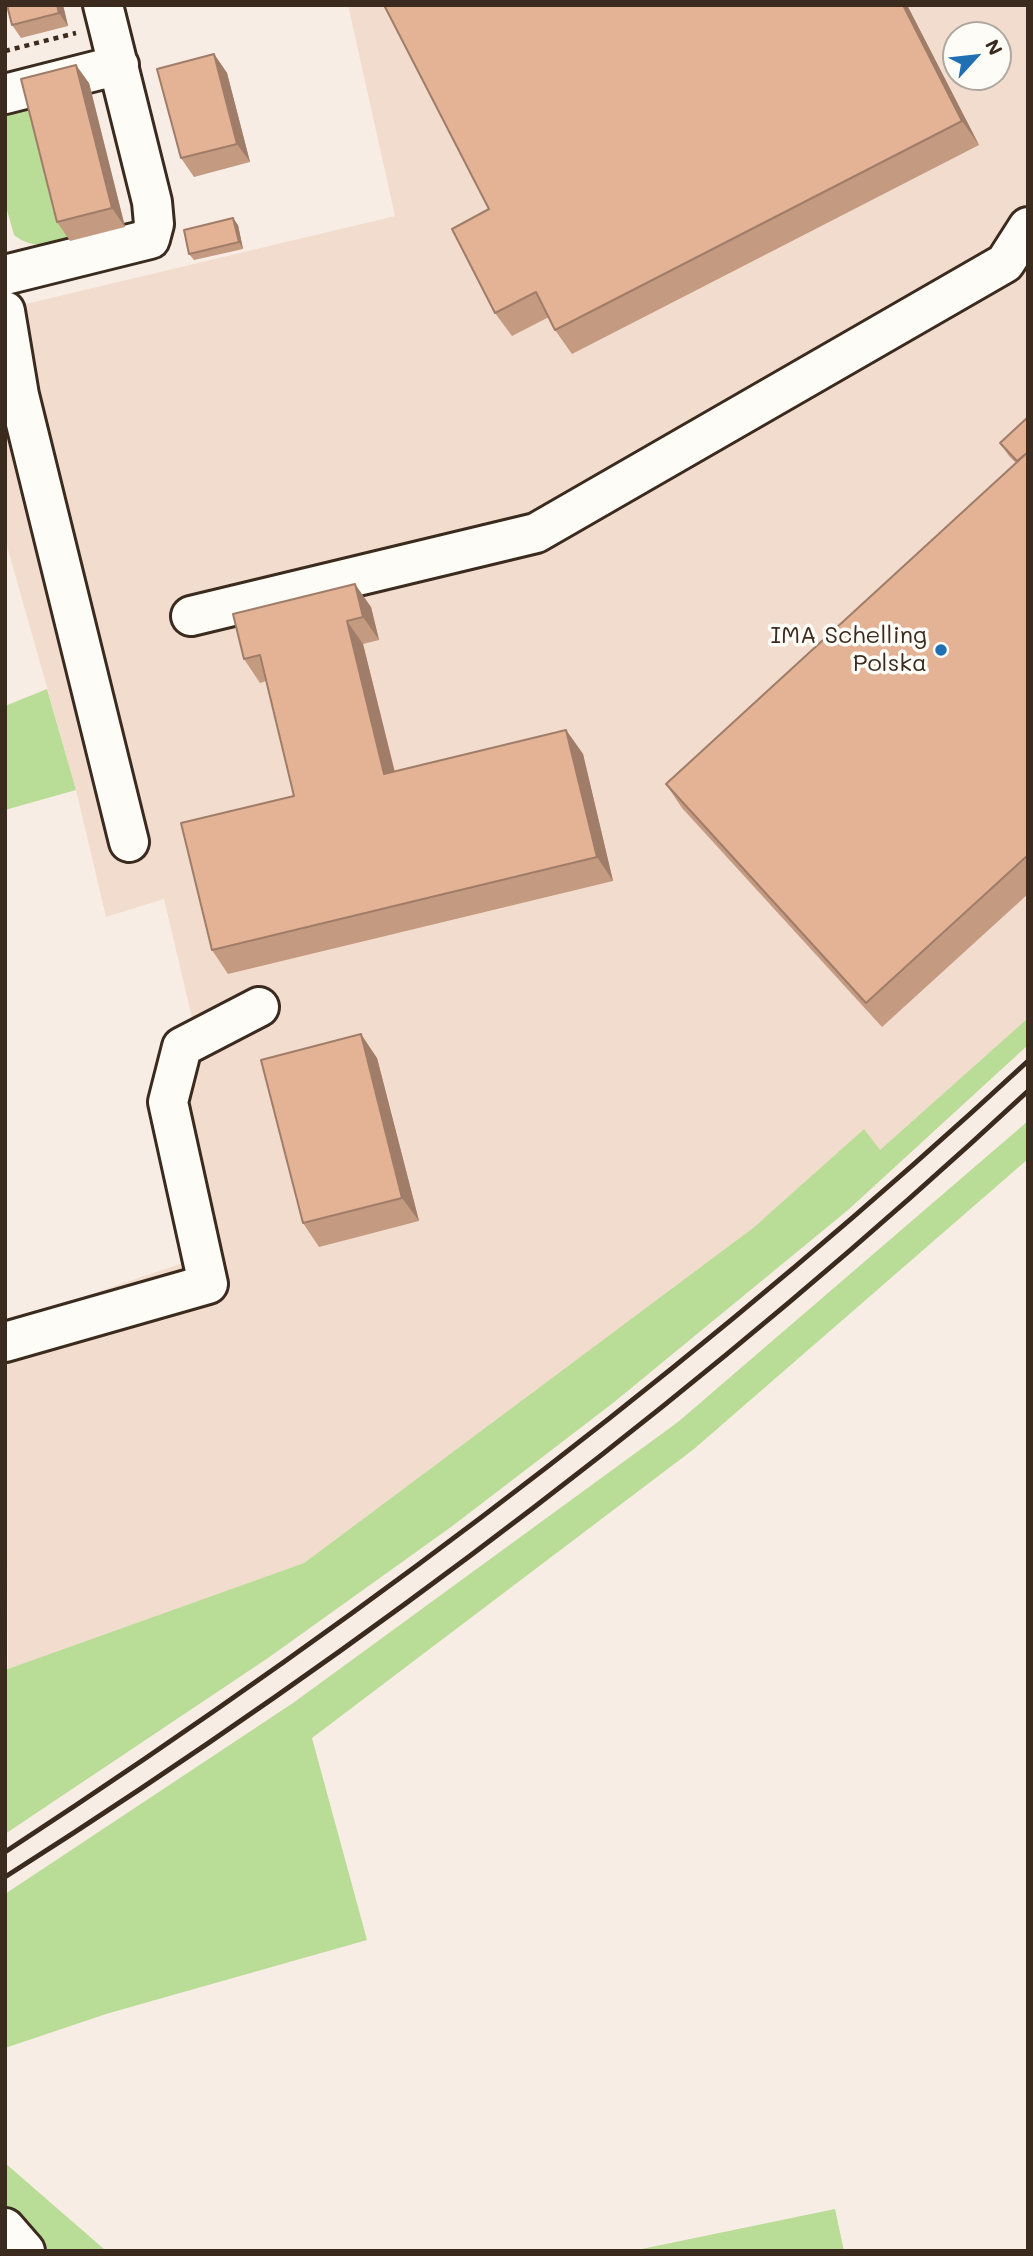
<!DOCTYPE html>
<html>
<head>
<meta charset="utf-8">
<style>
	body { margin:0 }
	#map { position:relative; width:1033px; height:2256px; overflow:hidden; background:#f8ede4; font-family:Mali,sans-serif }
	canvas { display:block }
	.frame { position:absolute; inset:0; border:7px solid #3b2a1e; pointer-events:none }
	.north { position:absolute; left:942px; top:21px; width:70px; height:70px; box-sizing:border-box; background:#fdfcf7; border:2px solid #afa8a0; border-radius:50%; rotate:63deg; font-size:19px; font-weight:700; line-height:28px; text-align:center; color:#3b2a1e }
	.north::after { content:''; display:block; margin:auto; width:24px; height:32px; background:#1f6fb2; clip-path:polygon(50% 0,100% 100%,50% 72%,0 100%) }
</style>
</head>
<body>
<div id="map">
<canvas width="1033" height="2256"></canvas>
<div class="frame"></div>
<div class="north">N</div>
</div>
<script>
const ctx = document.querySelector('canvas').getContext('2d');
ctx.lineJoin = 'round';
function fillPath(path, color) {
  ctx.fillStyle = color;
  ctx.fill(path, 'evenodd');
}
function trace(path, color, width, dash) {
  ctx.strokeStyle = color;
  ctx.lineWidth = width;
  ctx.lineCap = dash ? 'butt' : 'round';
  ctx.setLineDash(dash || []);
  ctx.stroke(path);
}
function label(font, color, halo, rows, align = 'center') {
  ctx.font = font + ' Mali,sans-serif';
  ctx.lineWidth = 7;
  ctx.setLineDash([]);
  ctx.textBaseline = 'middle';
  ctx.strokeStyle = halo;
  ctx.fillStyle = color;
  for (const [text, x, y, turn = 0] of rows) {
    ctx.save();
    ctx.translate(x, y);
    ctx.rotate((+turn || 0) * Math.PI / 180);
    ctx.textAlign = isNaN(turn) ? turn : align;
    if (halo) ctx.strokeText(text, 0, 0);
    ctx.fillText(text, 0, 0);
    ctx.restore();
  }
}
fillPath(new Path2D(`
	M348 5H1028V1018L879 1151 864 1129 753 1228 304 1563 8 1669 5 1323 195 1259 156 1082 193 1022 164 899 106 917 76 790 5 539V309L395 216ZM956 35H998V77H956Z`), '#f2dccd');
fillPath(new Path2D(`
	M34 97 70 241C50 245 31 249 14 235L5 203V104Z
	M47 689 76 790 5 810V706Z
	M1028 1018V1045L848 1210 613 1403 451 1527 268 1658 5 1834V1670L304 1563 753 1228 864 1129 880 1150Z
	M1028 1121V1159L694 1449 312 1738 367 1940 106 2014 5 2048V1894L293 1703 678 1422Z
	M5 2163 104 2249 129 2251H45L5 2211Z
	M835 2209 844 2251H632Z`), '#b9dc96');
const minor = new Path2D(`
	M5 94 119 65
	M5 275 150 239 154 224 152 202 103 5
	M5 311 19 395 129 842
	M191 616 536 533 1005 263 1028 227
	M5 1342 208 1284 168 1102 182 1047 259 1007
	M5 2228 25 2251`);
trace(minor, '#3b2a1e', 44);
trace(new Path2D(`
	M5 51 76 33`), '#3b2a1e', 4.5, [5, 5]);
trace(minor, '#fdfcf7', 38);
trace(new Path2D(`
	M5 1852C366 1616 711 1354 1028 1061
	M5 1877C364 1649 716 1381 1028 1091`), '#3b2a1e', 5);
fillPath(new Path2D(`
	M63 5 68 26 21 38 12 25Z
	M384 5H907L979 145 572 354 555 330 549 317 512 336 495 313 489 209Z
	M214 54 227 73 250 162 194 177 181 158Z
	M89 83 125 227 70 241 57 222Z
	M238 225 243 249 194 260 189 254Z
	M1028 417V894L882 1027 682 808 666 784 1016 463 1009 456 1000 443Z
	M371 607 379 640 363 644 395 772 566 730 583 754 613 881 228 974 212 950 294 796 266 681 260 683 244 659Z
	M377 1058 419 1221 319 1247 303 1223Z`), '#c49a81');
fillPath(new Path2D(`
	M57 5H63L68 26 59 13Z
	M903 5H907L979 145 962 121Z
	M214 54 227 73 250 162 237 144Z
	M76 65 89 83 125 227 112 208Z
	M233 218 238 225 243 249 239 242Z
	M355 584 371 607 379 640 363 617Z
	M347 621 363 644 401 798 384 774Z
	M566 730 583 754 613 881 597 857Z
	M361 1034 377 1058 419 1221 402 1198Z`), '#a07d69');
const building = new Path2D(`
	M7 5H57L59 13 12 25Z
	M384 5H903L962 121 555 330 536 292 495 313 452 229 489 209Z
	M214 54 237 144 181 158 157 69Z
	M76 65 112 208 57 222 21 79Z
	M233 218 239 242 189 254 184 230Z
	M1028 417V452L1017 461 1000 443Z
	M1028 452V855L866 1003 666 784Z
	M355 584 363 617 347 621 384 774 566 730 597 857 212 950 181 823 294 796 260 655 244 659 233 614Z
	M361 1034 402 1198 303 1223 261 1060Z`);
fillPath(building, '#e4b396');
trace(building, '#a07d69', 2);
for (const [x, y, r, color] of [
	[941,650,7,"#1f6fb2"]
]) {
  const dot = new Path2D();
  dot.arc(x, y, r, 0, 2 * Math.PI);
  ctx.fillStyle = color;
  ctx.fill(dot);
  trace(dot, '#fdfcf7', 2.5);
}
label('24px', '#3b2a1e', '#fdfcf7', [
	["IMA Schelling",927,636],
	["Polska",927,664]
], 'right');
</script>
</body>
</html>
